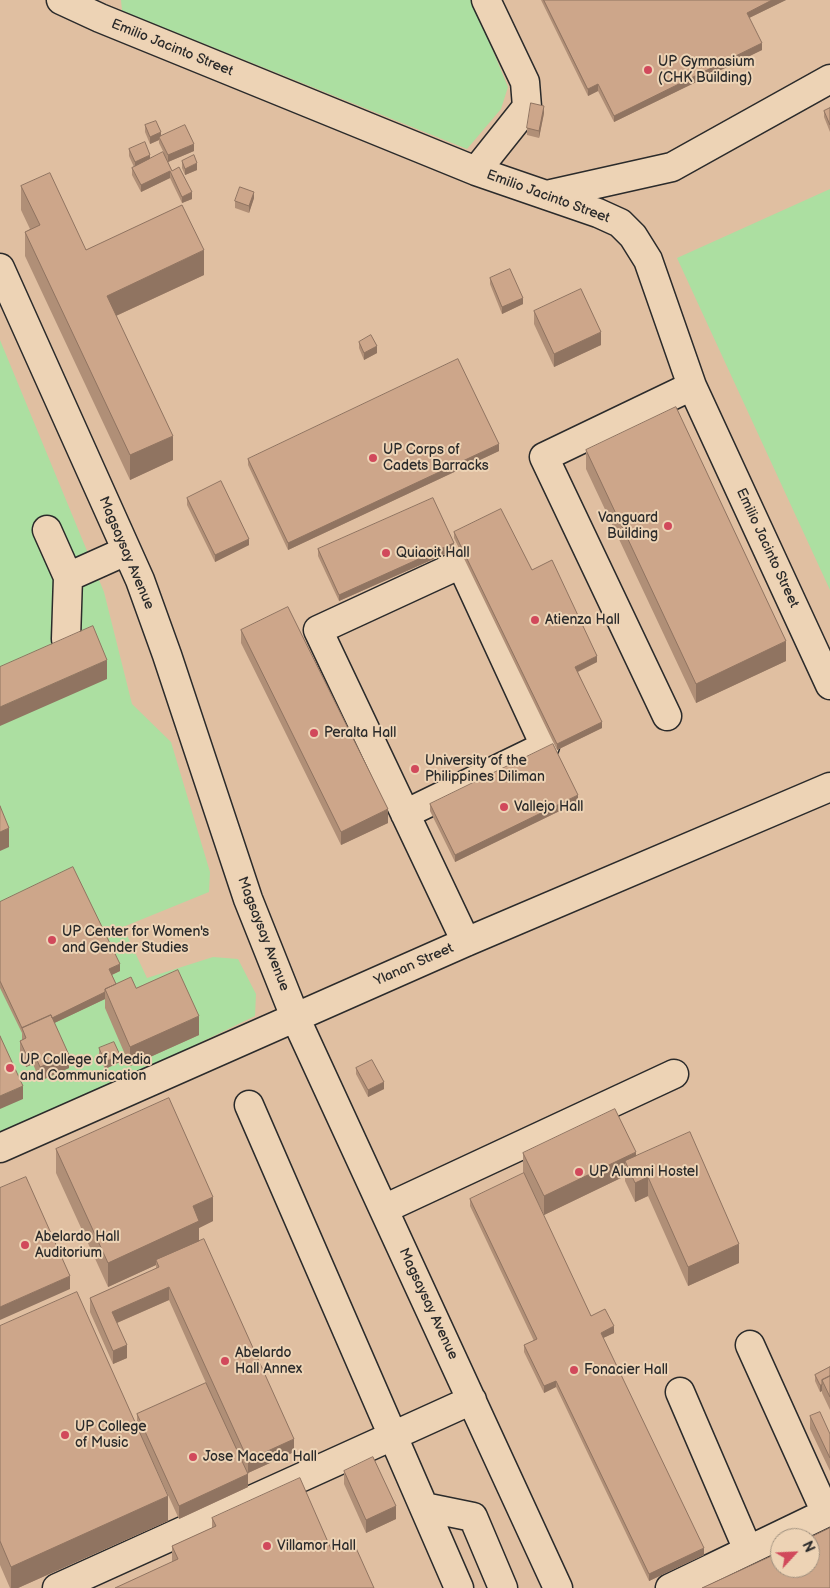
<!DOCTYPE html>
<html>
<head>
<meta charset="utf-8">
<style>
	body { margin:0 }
	#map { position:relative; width:830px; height:1588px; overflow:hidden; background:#eeceae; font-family:"Balsamiq Sans",sans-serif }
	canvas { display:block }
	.north { position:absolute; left:770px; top:1528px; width:50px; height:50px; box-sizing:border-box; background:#edd3b5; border:1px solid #9f907e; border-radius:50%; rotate:65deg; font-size:14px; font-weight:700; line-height:20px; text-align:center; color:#2b2b2b }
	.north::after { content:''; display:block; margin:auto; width:18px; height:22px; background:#d1495b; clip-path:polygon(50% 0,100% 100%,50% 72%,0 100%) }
</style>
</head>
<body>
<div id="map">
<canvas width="830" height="1588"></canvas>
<div class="north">N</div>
</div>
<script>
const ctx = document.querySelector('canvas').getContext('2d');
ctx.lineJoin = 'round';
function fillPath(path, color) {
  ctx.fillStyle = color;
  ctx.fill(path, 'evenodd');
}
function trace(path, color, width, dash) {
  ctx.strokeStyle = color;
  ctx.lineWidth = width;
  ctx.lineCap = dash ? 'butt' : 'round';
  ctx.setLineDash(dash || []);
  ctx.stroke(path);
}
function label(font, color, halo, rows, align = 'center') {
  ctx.font = font + ' "Balsamiq Sans",sans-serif';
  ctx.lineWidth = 4;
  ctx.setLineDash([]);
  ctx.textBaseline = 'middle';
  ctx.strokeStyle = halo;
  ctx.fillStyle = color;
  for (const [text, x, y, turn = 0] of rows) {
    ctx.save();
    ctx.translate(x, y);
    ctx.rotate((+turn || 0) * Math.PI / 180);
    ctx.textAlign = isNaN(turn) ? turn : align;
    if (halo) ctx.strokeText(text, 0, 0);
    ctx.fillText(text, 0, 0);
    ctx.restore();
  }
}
fillPath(new Path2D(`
	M0 0H830V1588H0ZM780 1538H810V1568H780Z`), '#e0bfa1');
fillPath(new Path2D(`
	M121 0H472L508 87 501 109 467 149 122 11Z
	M830 189V590L677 258Z
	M0 340 104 592 132 704 171 742 210 872 209 892 123 927 147 978 213 957 238 959 256 994 255 1016 154 1065 0 1132Z`), '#acdfa1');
const minor = new Path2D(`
	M61 0 100 18 476 171 598 213 620 223 633 236 648 260 692 386 830 685
	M476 171 527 107 525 82 486 0
	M547 195 672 167 830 79
	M0 268 140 580 167 655 248 899 295 1017 558 1588
	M47 530 68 577 66 639
	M68 577 126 551
	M667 716 544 457 692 386
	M405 814 545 746 461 564 318 630 466 942
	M249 1105 459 1588
	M0 1148 466 942 830 787
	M384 1209 674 1074
	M750 1345 826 1513
	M680 1392 748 1550
	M424 1507 473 1517 503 1588
	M57 1588 472 1400
	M670 1588 830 1511`);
trace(minor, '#2b2b2b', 31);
trace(minor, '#edd3b5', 28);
fillPath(new Path2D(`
	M541 0H786L749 18 762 50 614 122 598 91 588 96Z
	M830 108V132L824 117V111Z
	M544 113 539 138 527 135V128Z
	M145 125 161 136 194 151 168 162 172 171 192 199 182 203 170 178 141 192 132 175V168L134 167 129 156V149L150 159 164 153 159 143V140L150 144 145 132Z
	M182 161 197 170 185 175 182 168Z
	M21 186 86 250 204 275 116 316 173 460 130 480 25 256V232L30 229 21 210Z
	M254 198 249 213 235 208V201Z
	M490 278 523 304 502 314 490 284Z
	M534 311 601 345 554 367 534 324Z
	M359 342 377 353 364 360 359 348Z
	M586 450 786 661 696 703 586 469Z
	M499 451 288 550 248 465V459Z
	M187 498 249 545 215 562 187 505Z
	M454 532 532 570 597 662 578 672 602 728 557 750 454 538Z
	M318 549 454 550 339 601 318 556Z
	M241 630 388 823 341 845 241 643Z
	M578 802 455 862 430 811V804Z
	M0 902 120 971 112 975 116 984 136 988 199 1035 130 1066 105 1008V999L54 1023 69 1068 40 1081 33 1064 26 1067 20 1054V1041L22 1040V1033L0 988Z
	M99 1048 120 1062 105 1069 99 1055Z
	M356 1068 384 1089 368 1097 356 1074Z
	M56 1149 213 1221 199 1228V1241L294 1452 248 1473V1487L179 1519 137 1427V1414L206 1383 169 1300 117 1323 127 1358 113 1364 90 1312V1298L156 1269V1265L108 1287 56 1173Z
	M523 1153 636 1157 739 1263 688 1286 648 1196 635 1202 625 1181V1176L544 1215 523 1172Z
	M470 1199 591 1316 614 1333 603 1338 704 1555 649 1581 556 1387 544 1393 524 1352V1345L534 1341 470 1206Z
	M0 1326 168 1521 18 1588H10L0 1565Z
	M830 1367V1410L822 1393V1391L820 1392 815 1381V1375Z
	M810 1416 830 1434V1471L810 1429Z
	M344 1471 396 1519 366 1533 344 1484Z
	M212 1518 331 1549 172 1562V1546L212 1528Z`), '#b08f77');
fillPath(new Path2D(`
	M772 0H786L747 19V13Z
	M762 43V50L614 122V116Z
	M598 84V91L588 96V89Z
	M544 106V113L539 138V131Z
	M161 132V139L159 137V140L150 144V137Z
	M194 144V151L168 162V155Z
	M150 155V162L135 169V162Z
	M197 163V170L185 175V169Z
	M170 171V178L141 192V185Z
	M192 192V199L182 203V197Z
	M254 192V198L249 213V206Z
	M204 250V275L107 320V296Z
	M523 298V304L502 314V307Z
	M601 332V345L554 367V354Z
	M377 346V353L364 360V353Z
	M173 436V460L130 480V455Z
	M499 444V451L288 550V543Z
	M249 539V545L215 562V555Z
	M454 543V550L339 601V595Z
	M786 641V661L696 703V684Z
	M597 656V662L575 673V667Z
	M107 660V679L0 726V707Z
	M602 722V728L557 750V744Z
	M578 795V802L455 862V855Z
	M388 809V823L341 845V832Z
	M9 828V847L0 851V832Z
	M120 964V971L109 976V969Z
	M105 992V999L25 1037 24 1031Z
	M199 1016V1035L130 1066V1047Z
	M33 1051V1064L26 1067V1054Z
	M69 1055V1068L40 1081V1067Z
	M120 1055V1062L105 1069V1062Z
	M384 1082V1089L368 1097V1090Z
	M23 1086V1099L0 1109V1096Z
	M636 1152V1171L625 1161V1176L544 1215V1196Z
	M648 1177V1196L635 1202V1183Z
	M213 1197V1221L199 1228V1245L156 1260V1265L108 1287V1263L193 1206Z
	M739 1244V1263L688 1286V1267Z
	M70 1276V1289L0 1320V1307Z
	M169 1287V1300L112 1325V1312Z
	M614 1326V1333L601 1339V1333Z
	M127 1345V1358L113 1364V1351Z
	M556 1381V1387L544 1393V1386Z
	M820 1385H822V1391L820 1392Z
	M294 1439V1452L248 1473V1460Z
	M248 1474V1487L179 1519V1506Z
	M168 1496V1521L18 1588H11V1567Z
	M396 1506V1519L366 1533V1520Z
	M704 1548V1555L649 1581V1574Z`), '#907461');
const building = new Path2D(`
	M544 0H772L747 13 762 43 614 116 598 84 588 89Z
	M531 103 544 106 539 131 527 128Z
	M830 108V125L824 111Z
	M156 121 161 132 150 137 145 125Z
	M185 125 194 144 168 155 159 137Z
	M145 142 150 155 135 162 129 149Z
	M163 152 172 171 179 167 192 192 182 197 170 171 141 185 132 168Z
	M194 155 197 163 185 169 182 161Z
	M50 173 86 250 182 205 204 250 107 296 173 436 130 455 25 232 40 225 21 186Z
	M240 187 254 192 249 206 235 201Z
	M510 269 523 298 502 307 490 278Z
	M581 289 601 332 554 354 534 311Z
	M371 335 377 346 364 353 359 342Z
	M458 359 499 444 288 543 248 459Z
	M676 407 786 641 696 684 586 450Z
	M221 481 249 539 215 555 187 498Z
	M433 498 454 543 339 595 318 549Z
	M501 509 532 570 552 560 597 656 575 667 602 722 557 744 454 532Z
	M288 607 388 809 341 832 241 630Z
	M93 626 107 660 0 707V667Z
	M553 744 578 795 455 855 430 804Z
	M0 806 9 828 0 832Z
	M73 867 120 964 109 969 116 984 105 989V992L52 1018 51 1015 22 1028 0 981V902Z
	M178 970 199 1016 130 1047 105 989 131 977 136 988Z
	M51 1015 69 1055 40 1067 33 1051 26 1054 20 1041 26 1038 22 1028Z
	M0 1036 23 1086 0 1096Z
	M114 1042 120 1055 105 1062 99 1048Z
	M372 1060 384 1082 368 1090 356 1068Z
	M169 1098 213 1197 193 1206 199 1221 108 1263 56 1149Z
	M615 1109 636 1152 544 1196 523 1153Z
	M690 1132 739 1244 688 1267 648 1177 635 1183 625 1161Z
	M524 1173 591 1316 605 1309 614 1326 601 1333 704 1548 649 1574 556 1381 544 1386 524 1345 537 1339 470 1199Z
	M26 1177 70 1276 0 1307V1188Z
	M204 1239 294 1439 248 1460 169 1287 112 1312 127 1345 113 1351 90 1298 159 1267 156 1260Z
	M77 1292 168 1496 11 1567 0 1541V1326Z
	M830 1367V1376L822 1380V1385H820L815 1375Z
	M830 1376V1397L822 1380Z
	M206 1383 248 1474 179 1506 137 1414Z
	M820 1412 830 1434V1458L810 1416Z
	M373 1457 396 1506 366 1520 344 1471Z
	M300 1478 331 1549 352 1539 374 1588H115L178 1559 172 1546 216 1526 212 1518Z
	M830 1528V1588H702L780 1552V1568H810V1538H809Z`);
fillPath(building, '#cda68a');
trace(building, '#907461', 1);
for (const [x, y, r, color] of [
	[648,70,5,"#d1495b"],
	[373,458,5,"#d1495b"],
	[668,526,5,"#d1495b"],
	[386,553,5,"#d1495b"],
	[535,620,5,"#d1495b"],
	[314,733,5,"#d1495b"],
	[415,769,5,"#d1495b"],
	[504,807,5,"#d1495b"],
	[52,940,5,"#d1495b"],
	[10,1068,5,"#d1495b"],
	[579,1172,5,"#d1495b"],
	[25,1245,5,"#d1495b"],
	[225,1361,5,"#d1495b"],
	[574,1370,5,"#d1495b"],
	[65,1435,5,"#d1495b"],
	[193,1457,5,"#d1495b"],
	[267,1546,5,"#d1495b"]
]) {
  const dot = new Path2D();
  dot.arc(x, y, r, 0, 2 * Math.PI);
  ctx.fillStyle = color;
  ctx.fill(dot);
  trace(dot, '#edd3b5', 2);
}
label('14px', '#2b2b2b', '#edd3b5', [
	["Emilio Jacinto Street",172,48,22],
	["Emilio Jacinto Street",548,197,20],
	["Emilio Jacinto Street",767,548,65],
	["Magsaysay Avenue",126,553,67],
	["Magsaysay Avenue",263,934,69],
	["Ylanan Street",414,965,-24],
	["Magsaysay Avenue",428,1304,65]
]);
label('14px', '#2b2b2b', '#edd3b5', [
	["UP Gymnasium",658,62],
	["(CHK Building)",658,78],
	["UP Corps of",383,450],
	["Cadets Barracks",383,466],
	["Vanguard",658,518,"right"],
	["Building",658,534,"right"],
	["Quiaoit Hall",396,553],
	["Atienza Hall",545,620],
	["Peralta Hall",324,733],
	["University of the",425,761],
	["Philippines Diliman",425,777],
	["Vallejo Hall",514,807],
	["UP Center for Women's",62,932],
	["and Gender Studies",62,948],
	["UP College of Media",20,1060],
	["and Communication",20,1076],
	["UP Alumni Hostel",589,1172],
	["Abelardo Hall",35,1237],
	["Auditorium",35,1253],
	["Abelardo",235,1353],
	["Hall Annex",235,1369],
	["Fonacier Hall",584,1370],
	["UP College",75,1427],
	["of Music",75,1443],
	["Jose Maceda Hall",203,1457],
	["Villamor Hall",277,1546]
], 'left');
</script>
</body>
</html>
